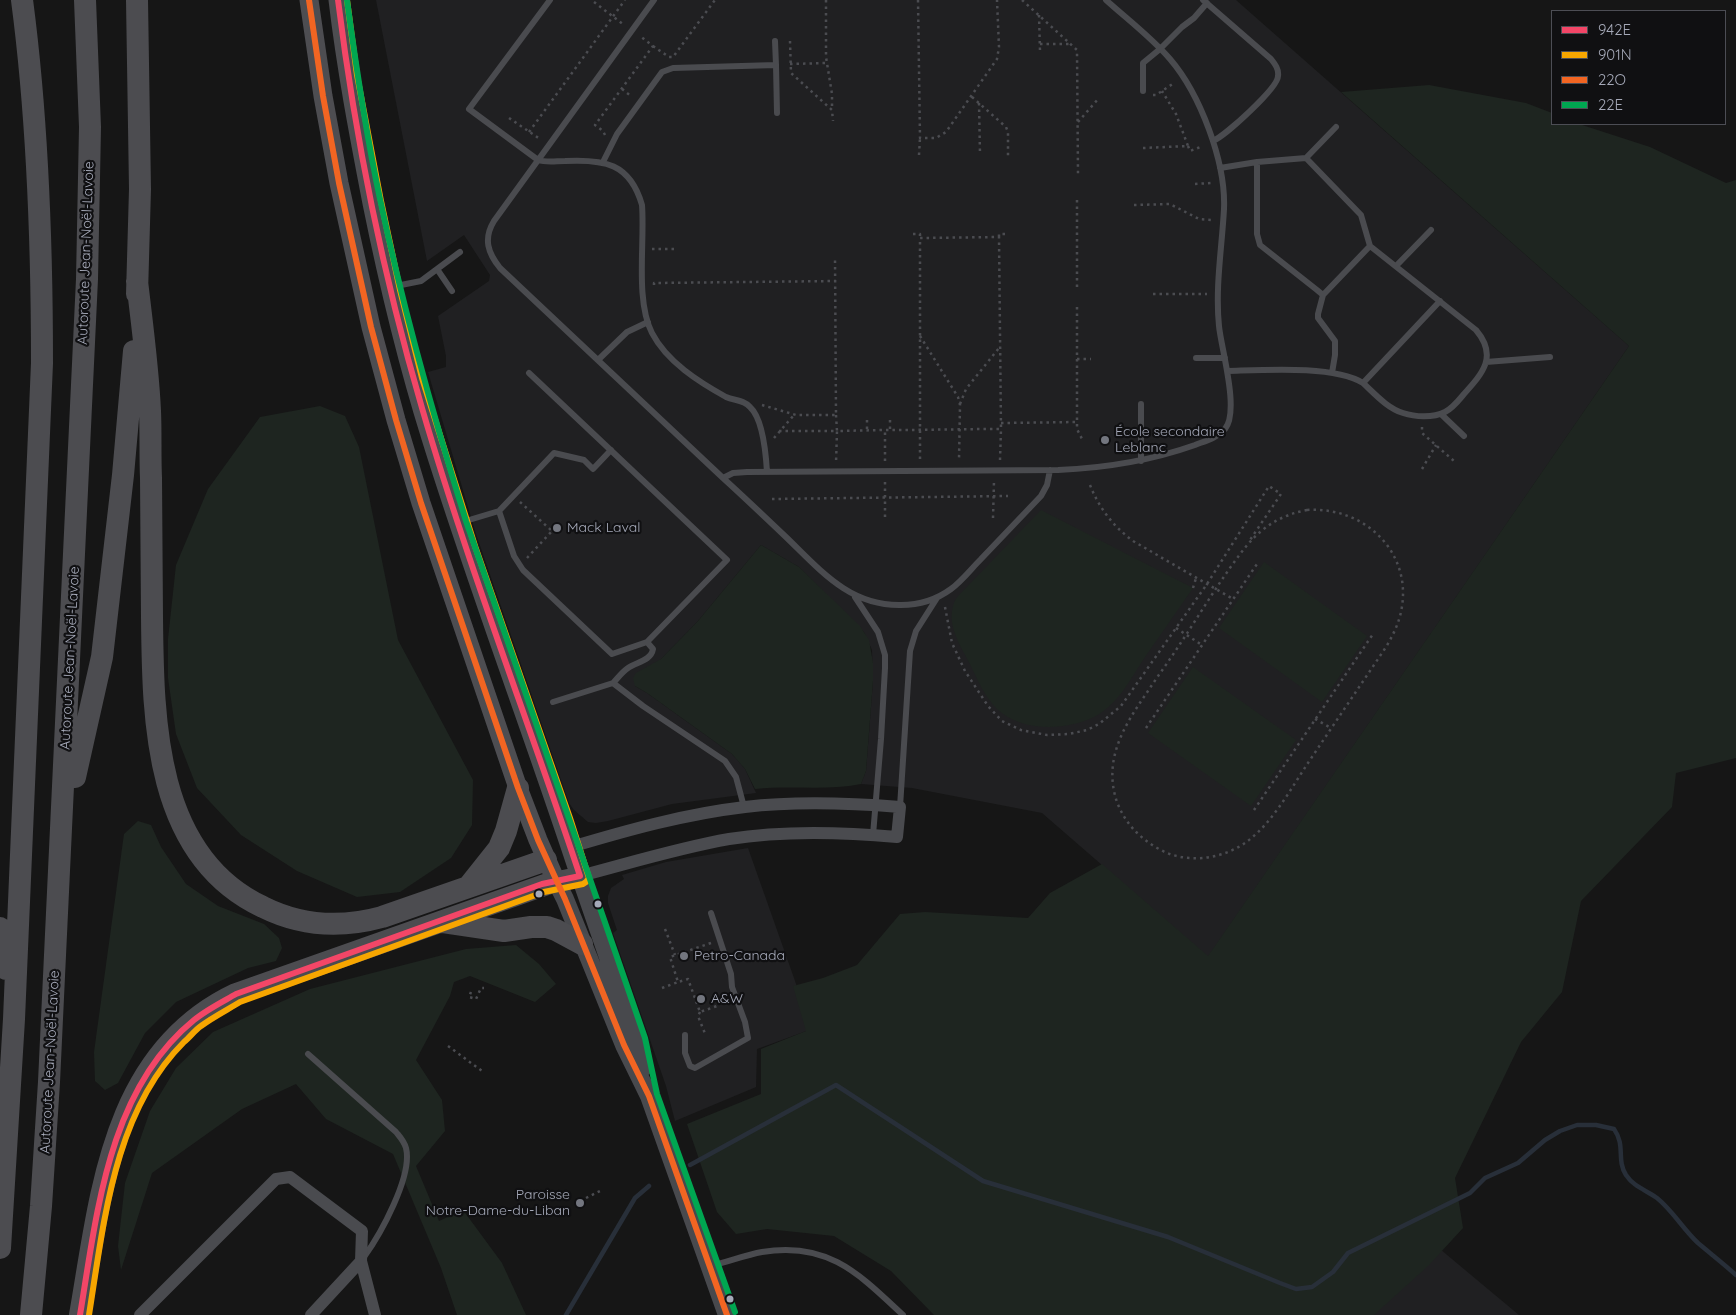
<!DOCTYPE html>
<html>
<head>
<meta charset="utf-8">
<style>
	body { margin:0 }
	#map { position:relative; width:1736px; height:1315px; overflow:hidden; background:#161616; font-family:Quicksand,sans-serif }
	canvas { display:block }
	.legend { position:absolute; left:1551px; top:10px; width:175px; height:115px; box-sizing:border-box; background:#101012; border:1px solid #4c4d54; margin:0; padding:6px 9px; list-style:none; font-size:15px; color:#a5a9b8 }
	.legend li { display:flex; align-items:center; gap:10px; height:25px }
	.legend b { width:25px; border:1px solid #4c4d54 }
</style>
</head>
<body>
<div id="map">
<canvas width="1736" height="1315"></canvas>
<ul class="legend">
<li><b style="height:6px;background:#f34667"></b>942E</li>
<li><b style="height:6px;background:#f7a600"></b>901N</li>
<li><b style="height:6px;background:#f26522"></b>22O</li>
<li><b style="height:6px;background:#00a651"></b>22E</li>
</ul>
</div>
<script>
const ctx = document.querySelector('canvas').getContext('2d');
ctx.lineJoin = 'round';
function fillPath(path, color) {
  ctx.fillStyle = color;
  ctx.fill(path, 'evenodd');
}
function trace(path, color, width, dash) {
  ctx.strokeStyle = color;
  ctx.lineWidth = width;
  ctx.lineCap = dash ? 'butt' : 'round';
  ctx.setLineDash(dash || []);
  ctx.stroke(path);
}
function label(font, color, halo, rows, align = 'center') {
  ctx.font = font + ' Quicksand,sans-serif';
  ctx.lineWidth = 4.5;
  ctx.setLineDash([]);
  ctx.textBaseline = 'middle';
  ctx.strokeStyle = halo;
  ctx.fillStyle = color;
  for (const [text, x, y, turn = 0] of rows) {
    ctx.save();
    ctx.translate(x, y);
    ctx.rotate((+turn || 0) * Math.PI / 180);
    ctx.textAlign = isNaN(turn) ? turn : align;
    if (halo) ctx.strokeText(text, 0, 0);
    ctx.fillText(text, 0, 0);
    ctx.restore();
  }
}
fillPath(new Path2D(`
	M376 0H1236L1629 346 1208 957 1042 813 912 788 861 784 866 771 873 681 872 650 864 632 799 567 761 545 698 621 635 686 647 693 732 754 745 769 756 793 672 804 608 821 596 823 588 822 574 810 569 803 476 534 428 372 446 367V356L438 316 489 281 490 275 464 235 427 261Z
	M748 848 812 1029 757 1049 756 1087 675 1121 666 1086 613 933 617 930 608 903V896L611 888 624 879 622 875 666 862Z
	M1428 1239 1519 1315H1349Z`), '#202022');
fillPath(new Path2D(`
	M1429 85 1526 103 1552 113V124H1579L1650 147 1726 183 1736 180V758L1676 773 1672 807 1581 901 1562 992 1521 1042 1455 1178 1463 1228 1429 1265 1374 1315H934L891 1271 834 1236 767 1229 736 1234 717 1212 687 1124 761 1094V1049L806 1031 793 986 823 978 857 965 900 914 925 912 1028 918 1050 893 1102 864 1208 956 1629 346 1341 92Z
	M320 406 345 416 359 447 398 640 473 780 472 825 451 858 400 892 357 897 297 871 241 835 197 788 176 734 168 678V639L176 565 208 489 260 417Z
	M1041 510 1193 588C1177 611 1161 634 1145 657 1131 678 1118 705 1094 717 1065 731 1022 732 997 709 985 697 977 679 970 664 960 645 946 624 954 603 956 597 962 592 966 588Z
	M761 545 799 567 860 626 869 640 873 663V681L866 771 861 784C826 791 790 785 755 789L745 769 732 754 647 693 635 686 633 678 636 673 661 659 698 621Z
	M1264 562 1367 636 1322 702 1219 628Z
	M1193 667 1296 740 1251 806 1148 733Z
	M138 821 151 825 161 847 186 884 218 906 264 924 279 938 282 948 276 961 248 968 176 1002 145 1033 118 1083 105 1090 95 1081 94 1052 124 834Z
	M516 945 539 964 556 984 535 1002 470 976 454 982 450 996 416 1060 442 1100 445 1131 416 1166 439 1221 463 1210 502 1263 526 1315H457L441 1268 393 1154 326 1119 296 1084 242 1109 152 1173 121 1270 118 1246 125 1183 150 1111 176 1068 213 1032 310 989 466 949Z`), '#1e2520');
trace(new Path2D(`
	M690 1165 836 1085 983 1181 1168 1237 1280 1283 1296 1289 1312 1287 1333 1272 1348 1253 1470 1193 1485 1178 1518 1163 1545 1140 1560 1131 1577 1125H1596L1614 1129C1626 1146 1616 1159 1626 1175 1634 1187 1646 1190 1657 1198 1673 1211 1683 1229 1698 1243 1711 1254 1724 1264 1736 1275
	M566 1315 635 1198 649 1186`), '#282f39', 4.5);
trace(new Path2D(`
	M826 0V57L832 94V110
	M918 0 920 138H936L946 132 997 59 999 47 997 0
	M1022 0 1077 50 1078 174
	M594 2 624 25
	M1039 15 1040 51
	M790 41 791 73 832 110 833 121
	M1040 44H1071
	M653 46 669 57H673L715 0
	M790 64 827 63
	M622 89 632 97
	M1153 95H1156L1174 83
	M972 97 1006 127 1008 132V157
	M979 103 980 154
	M509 118 540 139
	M1078 122 1099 98
	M529 132 625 0
	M605 135 603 131 595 125 653 46 640 36
	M1188 146 1190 151 1203 146
	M1143 148 1188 146 1176 114 1162 91
	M919 155 920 138
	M1195 184 1211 183
	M1134 205 1170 204 1199 219 1212 220
	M913 234H920V238
	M999 237V234H1006
	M652 249H678
	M654 285V283L836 281
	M1077 287V197
	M1153 294H1207
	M1077 307V429L1083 441
	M920 336 958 397 960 405 959 460
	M1077 359H1091
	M960 404 966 389 999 348
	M762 405 796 415H836L835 257
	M836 415 837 431 885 430H890C927 430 964 429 1001 429L999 237 920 238V461
	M867 420V430
	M890 420V430
	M1001 423 1078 422
	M1422 427V433L1454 461
	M779 431H837L836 463
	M774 438 794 415
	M1000 460 1001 429
	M885 461V430
	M1422 469 1436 445
	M885 482V519
	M1090 485C1099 508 1113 526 1133 541L1233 599
	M772 499 1008 496
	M520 502 552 531
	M1307 510C1366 506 1416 555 1400 616 1397 627 1392 637 1386 647 1360 686 1334 724 1308 763 1290 790 1272 824 1245 843 1220 860 1185 864 1159 849 1139 838 1125 823 1117 802 1103 761 1123 727 1146 694 1157 677 1169 661 1180 644 1202 611 1223 575 1248 544 1265 525 1282 515 1307 510Z
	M993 518 994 481
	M527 558 552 531
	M1193 588 1196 578
	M945 607 952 643 965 671 988 706 1002 721 1021 730 1047 735 1069 734 1087 730 1099 724 1121 706 1207 584 1269 486 1281 494 1250 540
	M1176 628 1202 645
	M1315 719 1331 728
	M1146 728 1257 564
	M1254 810 1373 634
	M665 929 675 955
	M711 943 670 957 678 982 688 979 700 1012 717 1006
	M662 988 678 982
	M471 992 469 997 476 999 481 988H484
	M700 1012 698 1016 706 1036
	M448 1046 482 1071
	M586 1198 600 1191`), '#4b4c51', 2.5, [2.5, 4]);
trace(new Path2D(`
	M550 0 469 109 538 160C547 163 556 161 565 161 604 159 630 163 642 205 645 242 635 300 652 333 667 362 699 382 726 397 734 401 743 399 750 407 763 419 766 455 767 472
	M654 0 494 221C483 239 488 253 500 268L723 478 733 473 747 472 1058 470C1106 468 1150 461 1195 445 1205 441 1217 438 1225 429 1240 411 1221 348 1219 326 1215 287 1222 247 1224 209 1226 162 1200 94 1170 59 1151 37 1127 19 1106 0
	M1203 0 1271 59C1275 64 1279 69 1278 76 1278 88 1225 136 1213 141
	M775 41 776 65
	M1143 91V63L1160 49 1182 27 1194 18 1207 3
	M1306 158 1336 127
	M603 162 617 134 662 72 673 68 776 65 777 113
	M1257 162V234L1260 245 1317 290 1323 295 1370 246
	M1220 168 1257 162 1306 158 1361 215 1370 246 1476 330C1498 356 1483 373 1464 394 1459 400 1453 408 1445 412 1433 418 1415 417 1403 413 1387 408 1375 394 1363 383L1440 301
	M1396 266 1431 230
	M437 269 452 291
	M391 287 421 281 460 252
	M1323 295 1318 314V318L1335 341V355L1332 373
	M1196 358H1225
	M598 360 627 332 648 322
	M1486 362 1550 357
	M1228 371C1263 370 1334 365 1363 383
	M1141 404V461
	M1441 414 1464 436
	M723 478C745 498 766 518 787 538 821 571 850 606 901 605 920 605 936 600 951 589 962 581 971 569 981 559 1001 538 1021 517 1041 496L1047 485 1050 470
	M499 511 514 556 523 570 612 654 647 642 727 560 529 373
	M459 523 499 511 554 453 584 460 593 469 611 450
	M855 597 878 632 885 655V668L881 739 873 835
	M613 683C618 678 622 672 628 668 636 662 651 661 653 649L647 642
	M553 702 613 683 643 706 725 761 736 777 744 807
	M900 807 910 651 916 631 937 598
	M685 1035V1053L690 1066 695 1068 748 1038 745 1022 732 987 731 974 711 913
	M308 1054 396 1132C400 1137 404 1141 406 1148 413 1176 380 1235 364 1257
	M710 1266C728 1262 745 1255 762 1252 828 1241 859 1274 903 1315`), '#4a4b4f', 6);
trace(new Path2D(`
	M571 847C628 830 685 814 745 807 796 801 849 803 900 807L897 837C842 832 784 830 729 839 678 848 630 863 580 876
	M140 1315 276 1179 290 1177 362 1231 361 1261 375 1315
	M311 1315 361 1261`), '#4a4b4f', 12);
trace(new Path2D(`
	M580 876 637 1041 643 1068
	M556 881 565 899 624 1045 649 1096 727 1315`), '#48494d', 18);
trace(new Path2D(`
	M309 0 323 96 339 183 371 327 396 420 421 503 518 788 538 840 556 881 580 876C532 730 477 586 431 438 407 361 388 282 372 203 359 136 346 68 338 0`), '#4d4d51', 19);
trace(new Path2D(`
	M137 281C142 324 148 367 150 411 151 433 150 456 151 478 151 524 152 571 152 617 153 720 154 856 263 907 301 926 342 928 382 917L546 860
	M137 294 140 189 137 0
	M75 777 102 657 123 475 134 351
	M468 887 499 848 506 831 518 788
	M443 922 504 931 531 927H547L556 930 582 944
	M0 928 6 969
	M0 1248 14 1019 42 363C42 242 38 121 22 0
	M31 1315 41 1206 49 1082 87 279 90 127 85 0
	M80 1315C101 1195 111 1053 236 994L556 881`), '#4c4c50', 22);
trace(new Path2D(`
	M80 1315C97 1213 108 1090 194 1020 206 1010 222 1002 236 994L542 884 580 876C528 720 468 566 422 408 383 275 355 137 338 0`), '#f34667', 6);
trace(new Path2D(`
	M89 1315C104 1221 114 1112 184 1042 190 1037 195 1030 201 1026 213 1017 227 1010 240 1002L544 892 583 884 586 882 589 878 570 818 475 546 422 378 400 290 381 201 357 75 347 0`), '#f7a600', 6);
trace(new Path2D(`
	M309 0 323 96 339 183 371 327 396 420 421 503 518 788 538 840 565 899 624 1045 649 1096 727 1315`), '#f26522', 6);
trace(new Path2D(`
	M347 0C356 67 366 133 380 199 403 308 433 415 466 521L645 1038 657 1094 735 1312`), '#00a651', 6);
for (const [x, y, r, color] of [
	[1105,440,5,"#73767f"],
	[557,528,5,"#73767f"],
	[539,894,4.5,"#a5a9b8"],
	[598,904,4.5,"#a5a9b8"],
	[684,956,5,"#73767f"],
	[701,999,5,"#73767f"],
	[580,1203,5,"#73767f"],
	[730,1299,4.5,"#a5a9b8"]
]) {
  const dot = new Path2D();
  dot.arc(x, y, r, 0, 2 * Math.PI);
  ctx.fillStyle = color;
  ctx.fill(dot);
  trace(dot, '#101012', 2);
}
label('14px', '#a5a9b8', '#101012', [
	["Autoroute Jean-Noël-Lavoie",86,253,-88],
	["Autoroute Jean-Noël-Lavoie",70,658,-87],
	["Autoroute Jean-Noël-Lavoie",50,1062,-87]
]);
label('14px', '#a5a9b8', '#101012', [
	["École secondaire",1115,432],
	["Leblanc",1115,448],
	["Mack Laval",567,528],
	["Petro-Canada",694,956],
	["A&W",711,999],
	["Paroisse",570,1195,"right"],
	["Notre-Dame-du-Liban",570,1211,"right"]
], 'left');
</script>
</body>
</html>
